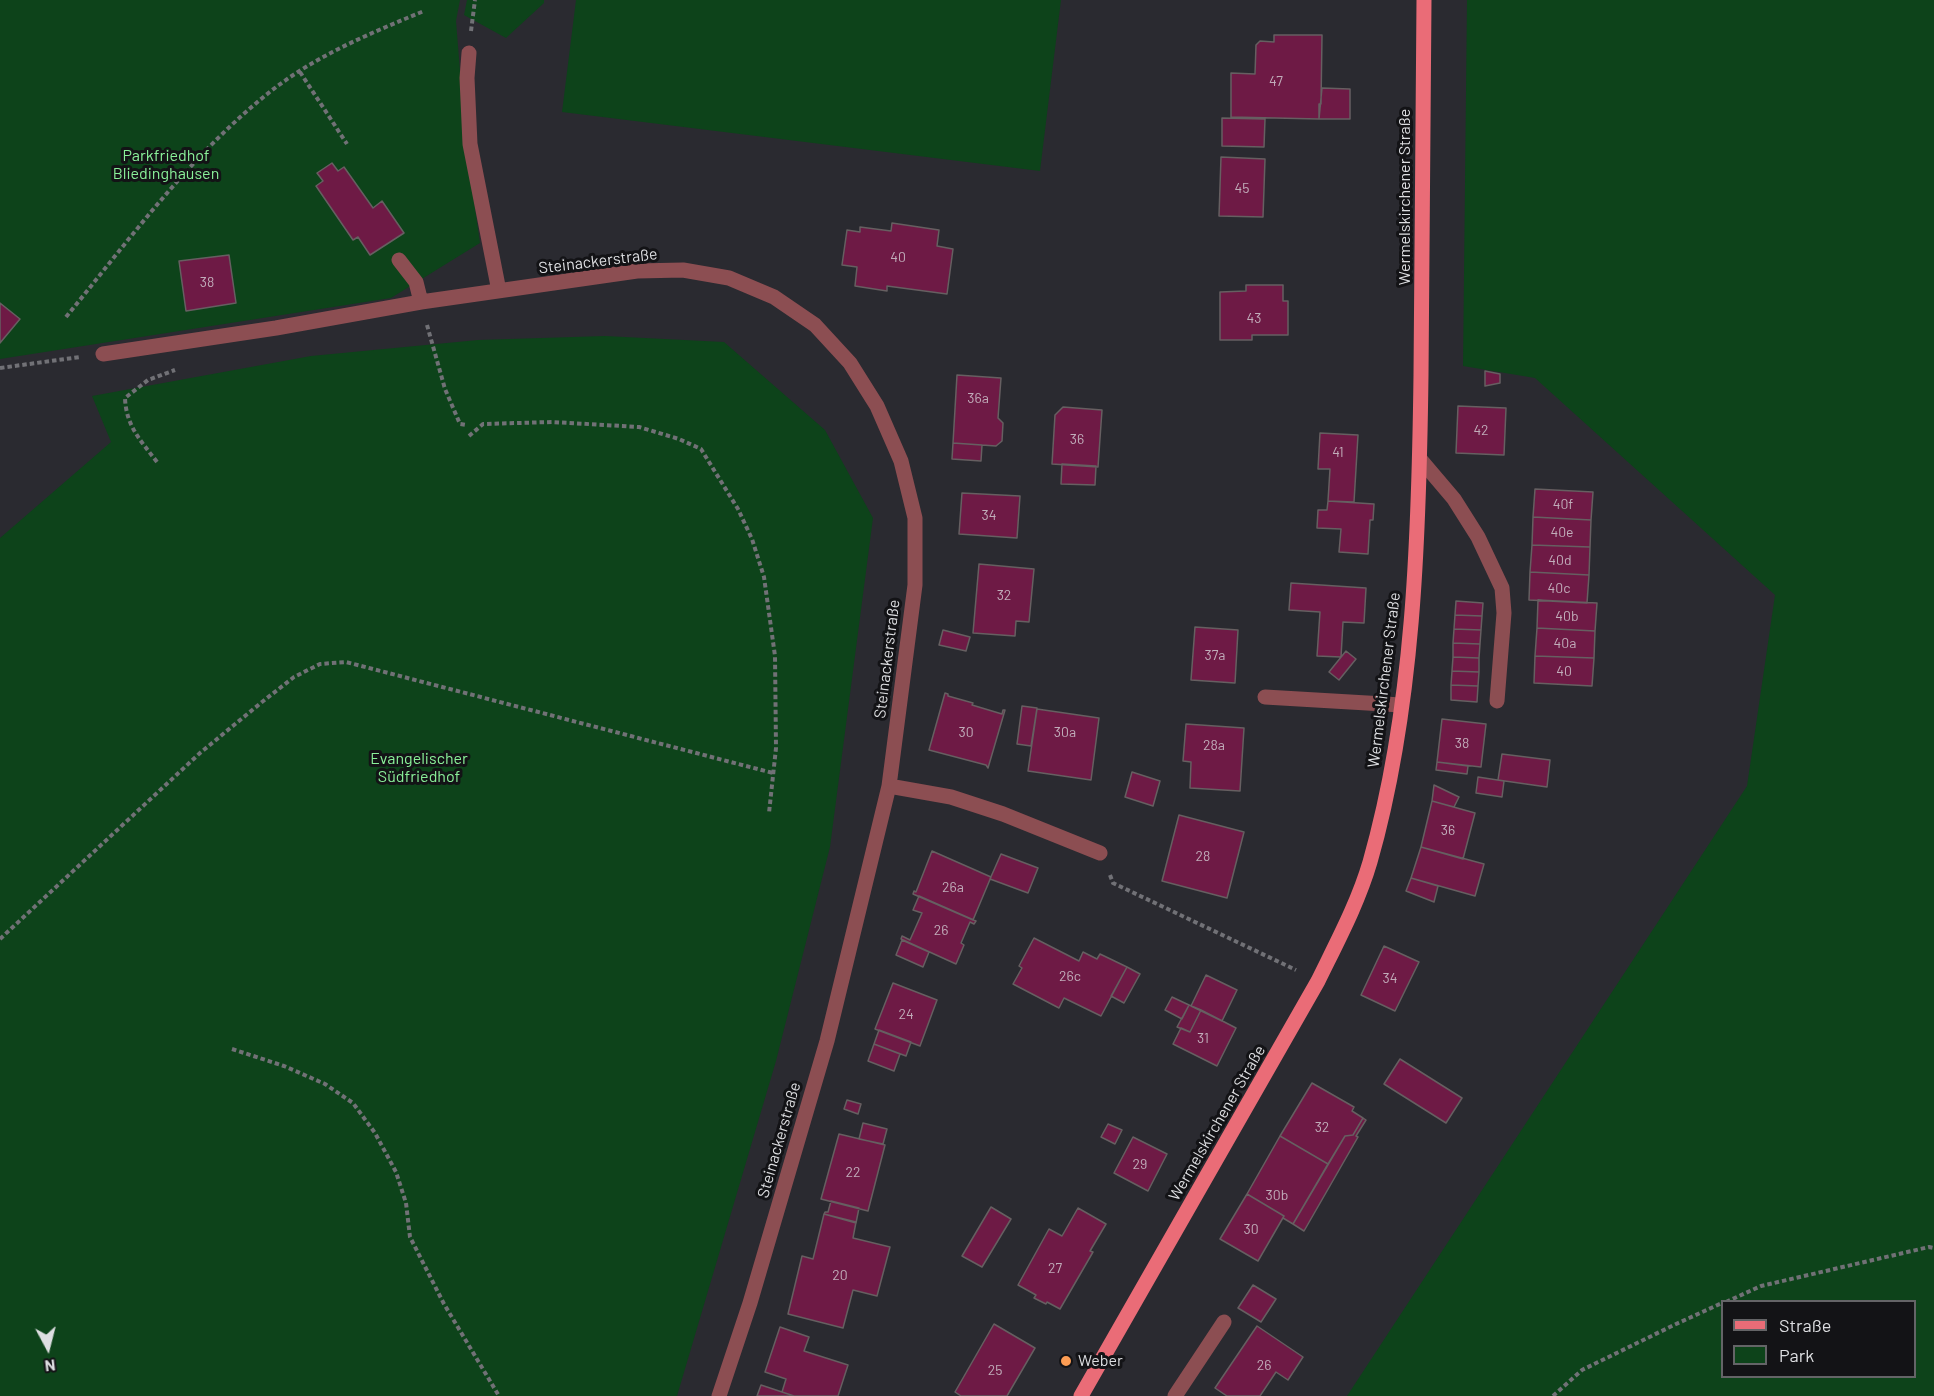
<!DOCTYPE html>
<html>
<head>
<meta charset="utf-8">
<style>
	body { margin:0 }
	#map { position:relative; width:1934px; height:1396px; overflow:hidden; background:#2a2a30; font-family:Barlow,sans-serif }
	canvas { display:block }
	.legend { position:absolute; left:1721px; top:1300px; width:195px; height:78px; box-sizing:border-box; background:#131316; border:2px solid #646467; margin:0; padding:8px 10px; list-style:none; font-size:18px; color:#dddee1 }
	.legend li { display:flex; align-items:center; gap:12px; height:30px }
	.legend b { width:30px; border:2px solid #646467 }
	.north { position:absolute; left:18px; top:1318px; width:60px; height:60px; -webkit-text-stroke:4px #131316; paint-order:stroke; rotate:173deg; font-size:16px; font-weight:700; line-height:24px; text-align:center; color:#dddee1 }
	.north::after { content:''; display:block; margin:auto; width:21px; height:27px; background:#dddee1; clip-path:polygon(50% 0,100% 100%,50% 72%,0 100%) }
</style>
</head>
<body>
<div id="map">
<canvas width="1934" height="1396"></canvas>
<ul class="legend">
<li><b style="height:8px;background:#ea6c77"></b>Straße</li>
<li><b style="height:16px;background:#0d431a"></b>Park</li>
</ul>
<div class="north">N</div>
</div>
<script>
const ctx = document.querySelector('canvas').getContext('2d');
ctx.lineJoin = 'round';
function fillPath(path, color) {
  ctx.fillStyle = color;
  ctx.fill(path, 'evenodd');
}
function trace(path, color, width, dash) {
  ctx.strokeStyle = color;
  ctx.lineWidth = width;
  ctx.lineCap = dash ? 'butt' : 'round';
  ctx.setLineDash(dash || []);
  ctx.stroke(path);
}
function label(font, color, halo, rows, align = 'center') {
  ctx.font = font + ' Barlow,sans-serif';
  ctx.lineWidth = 6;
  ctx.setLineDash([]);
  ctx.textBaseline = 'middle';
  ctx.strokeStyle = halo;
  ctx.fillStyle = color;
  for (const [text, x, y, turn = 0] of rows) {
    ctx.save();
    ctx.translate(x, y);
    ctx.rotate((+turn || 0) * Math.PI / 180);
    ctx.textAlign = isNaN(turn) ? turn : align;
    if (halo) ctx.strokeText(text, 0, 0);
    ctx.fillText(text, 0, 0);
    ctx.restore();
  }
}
fillPath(new Path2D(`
	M0 0H460L456 21 466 145 480 243 391 298 0 359Z
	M467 0H544V3L506 38 464 15Z
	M576 0H1061L1040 171 562 112Z
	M1467 0H1934V1396H1347L1747 786 1775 595 1535 378 1463 366ZM1722 1302H1914V1376H1722Z
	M605 336 724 342 825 430 873 518 830 847 776 1061 677 1396H0V538L111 442 92 396 311 356 478 340Z`), '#0d431a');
const building = new Path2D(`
	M1274 35H1322L1321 104H1319V119L1231 117V73L1255 74 1256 45 1260 41 1274 42Z
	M1322 88 1350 89V119H1319Z
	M1222 118 1265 119 1264 147 1222 146Z
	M1221 157 1265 159 1263 217 1219 216Z
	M332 163 338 171 344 167 373 208 382 201 404 233 370 255 358 237 353 240 316 186 323 181 317 173Z
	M892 223 939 230 937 246 953 249 947 294 887 286V291L855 286 857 267 842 265 847 230 860 232V227L891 231Z
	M229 255 236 303 186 311 179 261Z
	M1246 285H1283V301H1288V335H1252V340H1220V292L1246 291Z
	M0 303 20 319 0 343Z
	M1485 371 1500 374V383L1485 386Z
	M957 375 1001 378 998 418 1003 423 1002 441 996 446 953 443Z
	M1458 406 1506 408 1504 455 1456 453Z
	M1063 407 1102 410 1098 467 1052 464 1055 415Z
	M1320 433 1358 435 1354 502 1328 501 1330 469H1318Z
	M953 443 982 445 981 461 952 459Z
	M1062 464 1096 466 1095 485 1061 484Z
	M1535 489 1593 492 1591 520 1533 517Z
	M962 493 1020 496 1017 538 959 534Z
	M1328 501 1374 504 1373 520H1370L1368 554 1339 552 1341 529 1317 528 1318 510H1327Z
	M1533 517 1591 520 1590 547 1532 545Z
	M1532 545 1590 547 1589 575 1530 572Z
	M979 564 1034 569 1029 622 1016 621 1015 636 973 633Z
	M1530 572 1589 575 1587 603 1529 600Z
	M1291 583 1366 588 1364 623 1343 622 1341 657 1317 656 1320 612 1289 610Z
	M1538 600 1597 603 1595 631 1537 628Z
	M1456 601 1483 603 1482 616 1455 615Z
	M1455 615 1482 616 1481 630 1454 629Z
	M1195 627 1238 630 1235 683 1191 680Z
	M1537 628 1595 631 1594 658 1535 656Z
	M1454 629 1481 630 1480 644 1453 643Z
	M943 630 970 637 966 651 939 645Z
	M1453 643 1480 644 1479 658 1453 657Z
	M1346 651 1356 659 1339 680 1329 672Z
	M1535 656 1594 658 1592 686 1534 683Z
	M1453 657 1479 658V672L1452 671Z
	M1452 671 1479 672 1478 686 1451 685Z
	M1451 685 1478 686 1477 702 1451 700Z
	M945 693 948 694V696L973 703 972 705 1002 714 1003 710H1005L988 768 986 765 929 750Z
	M1022 706 1037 708 1031 746 1017 744Z
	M1037 709 1099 718 1091 780 1028 771Z
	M1442 719 1486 724 1481 767 1437 762Z
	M1186 724 1244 728 1240 791 1190 788 1191 762 1183 761Z
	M1502 754 1550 760 1547 787 1498 780Z
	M1437 762 1468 766 1467 774 1436 770Z
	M1132 772 1160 781 1153 806 1125 797Z
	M1478 777 1504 781 1502 797 1476 793Z
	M1434 785 1459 797 1454 807 1432 801Z
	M1432 801 1475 813 1463 859 1421 847Z
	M1179 815 1244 832 1227 898 1162 881Z
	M1421 847 1484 864 1475 896 1411 878Z
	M932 851 991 877 973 920 913 894 914 891 916 892Z
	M1001 854 1038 868 1028 893 990 879Z
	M1411 878 1438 886 1434 902 1406 891Z
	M919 896 976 921 974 924 970 922 961 943 964 945 956 964 901 939 902 936 910 940 922 913 913 910Z
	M1034 938 1079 961 1083 952 1097 959 1100 954 1127 967 1101 1016 1064 998 1059 1008 1013 984 1022 968 1019 966Z
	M902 940 929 952 923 967 896 955Z
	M1384 946 1419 962 1395 1011 1361 995Z
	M1127 967 1140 974 1124 1003 1111 996Z
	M1206 975 1237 990 1222 1021 1191 1006Z
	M893 983 937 1000 920 1046 875 1029Z
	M1172 997 1189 1005 1182 1019 1165 1010Z
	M1189 1005 1201 1010 1190 1032 1177 1027Z
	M1201 1010 1236 1028 1217 1066 1173 1044 1181 1028 1190 1032Z
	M879 1030 911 1042 906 1056 874 1044Z
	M874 1044 900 1054 894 1071 868 1061Z
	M1400 1059 1462 1098 1446 1123 1384 1084Z
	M1312 1083 1354 1107 1352 1111 1363 1118 1353 1135 1345 1136 1328 1164 1280 1136Z
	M847 1100 861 1104 858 1114 844 1109Z
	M1363 1118 1366 1120 1356 1136 1358 1137 1304 1231 1293 1224 1345 1136 1353 1135Z
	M863 1123 887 1129 883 1144 859 1139Z
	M1108 1124 1122 1130 1115 1144 1101 1137Z
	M839 1134 885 1145 868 1211 821 1199Z
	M1280 1136 1328 1164 1293 1224 1283 1218 1284 1216 1247 1194Z
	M1133 1137 1167 1154 1148 1191 1114 1173Z
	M1247 1194 1284 1216 1258 1261 1220 1239Z
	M831 1201 859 1208 856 1223 824 1214 825 1212H828Z
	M991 1207 1011 1219 982 1267 962 1256Z
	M1078 1208 1106 1224 1090 1251 1093 1252 1060 1309 1047 1302 1046 1304 1034 1298 1036 1295 1018 1285 1049 1229 1062 1236Z
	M824 1214 856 1222 853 1238 890 1247 877 1296 853 1290 843 1328 788 1314 802 1256 813 1259Z
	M1253 1285 1276 1299 1261 1322 1238 1308Z
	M994 1324 1035 1348 1007 1396H961L955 1392Z
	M1257 1326 1303 1357 1288 1380 1276 1372 1260 1396H1227L1215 1388Z
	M780 1327 809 1337 804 1351 848 1365 838 1396H794L782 1392 786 1379 765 1372Z
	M761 1385 794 1396H757Z`);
fillPath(building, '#6e1a45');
trace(building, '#665f61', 1.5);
trace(new Path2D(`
	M471 31 475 0
	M300 72 347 144
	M66 317C130 239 191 154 271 91 317 55 371 33 424 11
	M427 325 445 389 460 424 466 425
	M0 368 80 357
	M469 436 483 424 552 422 639 427 679 439 701 449 738 509 752 539 764 577 775 656 776 748 769 813
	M157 462C141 441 126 426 125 398L148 380 175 370
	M1110 875 1113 883 1296 970
	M0 939 200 753 262 702 294 677 320 664 346 662 773 773
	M232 1049 284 1066 325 1084 353 1103 375 1133 396 1172 406 1203 410 1237 444 1304 499 1396
	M1726 1302 1761 1286 1929 1247 1934 1248
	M1553 1396 1582 1370 1674 1325 1722 1303`), '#717176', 4, [4.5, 3]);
trace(new Path2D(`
	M469 53 467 78 470 144 499 291
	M399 260 416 282 421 302
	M103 354 276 328 421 302 637 271 683 270 729 278 774 297 815 325 850 363 877 406 901 461 915 518V585L889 786 827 1041 750 1303 719 1396
	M1420 459 1454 499 1478 537 1502 588 1504 613 1497 701
	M1265 697 1401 705
	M889 786 951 797 1003 814 1100 853
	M1175 1396 1224 1322`), '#8c4e52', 15);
trace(new Path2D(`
	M1081 1396 1318 981C1337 942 1358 903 1370 862 1414 708 1419 535 1421 375 1422 250 1423 125 1424 0`), '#ea6c77', 15);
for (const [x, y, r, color] of [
	[1066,1361,6,"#fd9d54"]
]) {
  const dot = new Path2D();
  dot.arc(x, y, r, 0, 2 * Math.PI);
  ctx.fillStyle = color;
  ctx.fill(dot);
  trace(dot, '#131316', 2);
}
label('14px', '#c1adba', null, [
	["47",1276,81],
	["45",1242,188],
	["40",898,257],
	["38",207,282],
	["43",1254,318],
	["36a",978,398],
	["42",1481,430],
	["36",1077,439],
	["41",1338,452],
	["40f",1563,504],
	["34",989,515],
	["40e",1562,532],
	["40d",1560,560],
	["40c",1559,588],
	["32",1004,595],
	["40b",1567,616],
	["40a",1565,643],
	["37a",1215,655],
	["40",1564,671],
	["30",966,732],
	["30a",1065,732],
	["38",1462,743],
	["28a",1214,745],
	["36",1448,830],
	["28",1203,856],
	["26a",953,887],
	["26",941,930],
	["26c",1070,976],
	["34",1390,978],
	["24",906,1014],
	["31",1203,1038],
	["32",1322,1127],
	["29",1140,1164],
	["22",853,1172],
	["30b",1277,1195],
	["30",1251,1229],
	["27",1055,1268],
	["20",840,1275],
	["26",1264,1365],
	["25",995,1370]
]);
label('16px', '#8af099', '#131316', [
	["Parkfriedhof",166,156],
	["Bliedinghausen",166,174],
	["Evangelischer",419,759],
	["Südfriedhof",419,777]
]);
label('16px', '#dddee1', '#131316', [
	["Wermelskirchener Straße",1405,197,-90],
	["Steinackerstraße",598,261,-7],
	["Steinackerstraße",887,659,-83],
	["Wermelskirchener Straße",1384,680,-83],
	["Wermelskirchener Straße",1217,1123,-60],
	["Steinackerstraße",779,1140,-74]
]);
label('16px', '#dddee1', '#131316', [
	["Weber",1078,1361]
], 'left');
</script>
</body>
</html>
